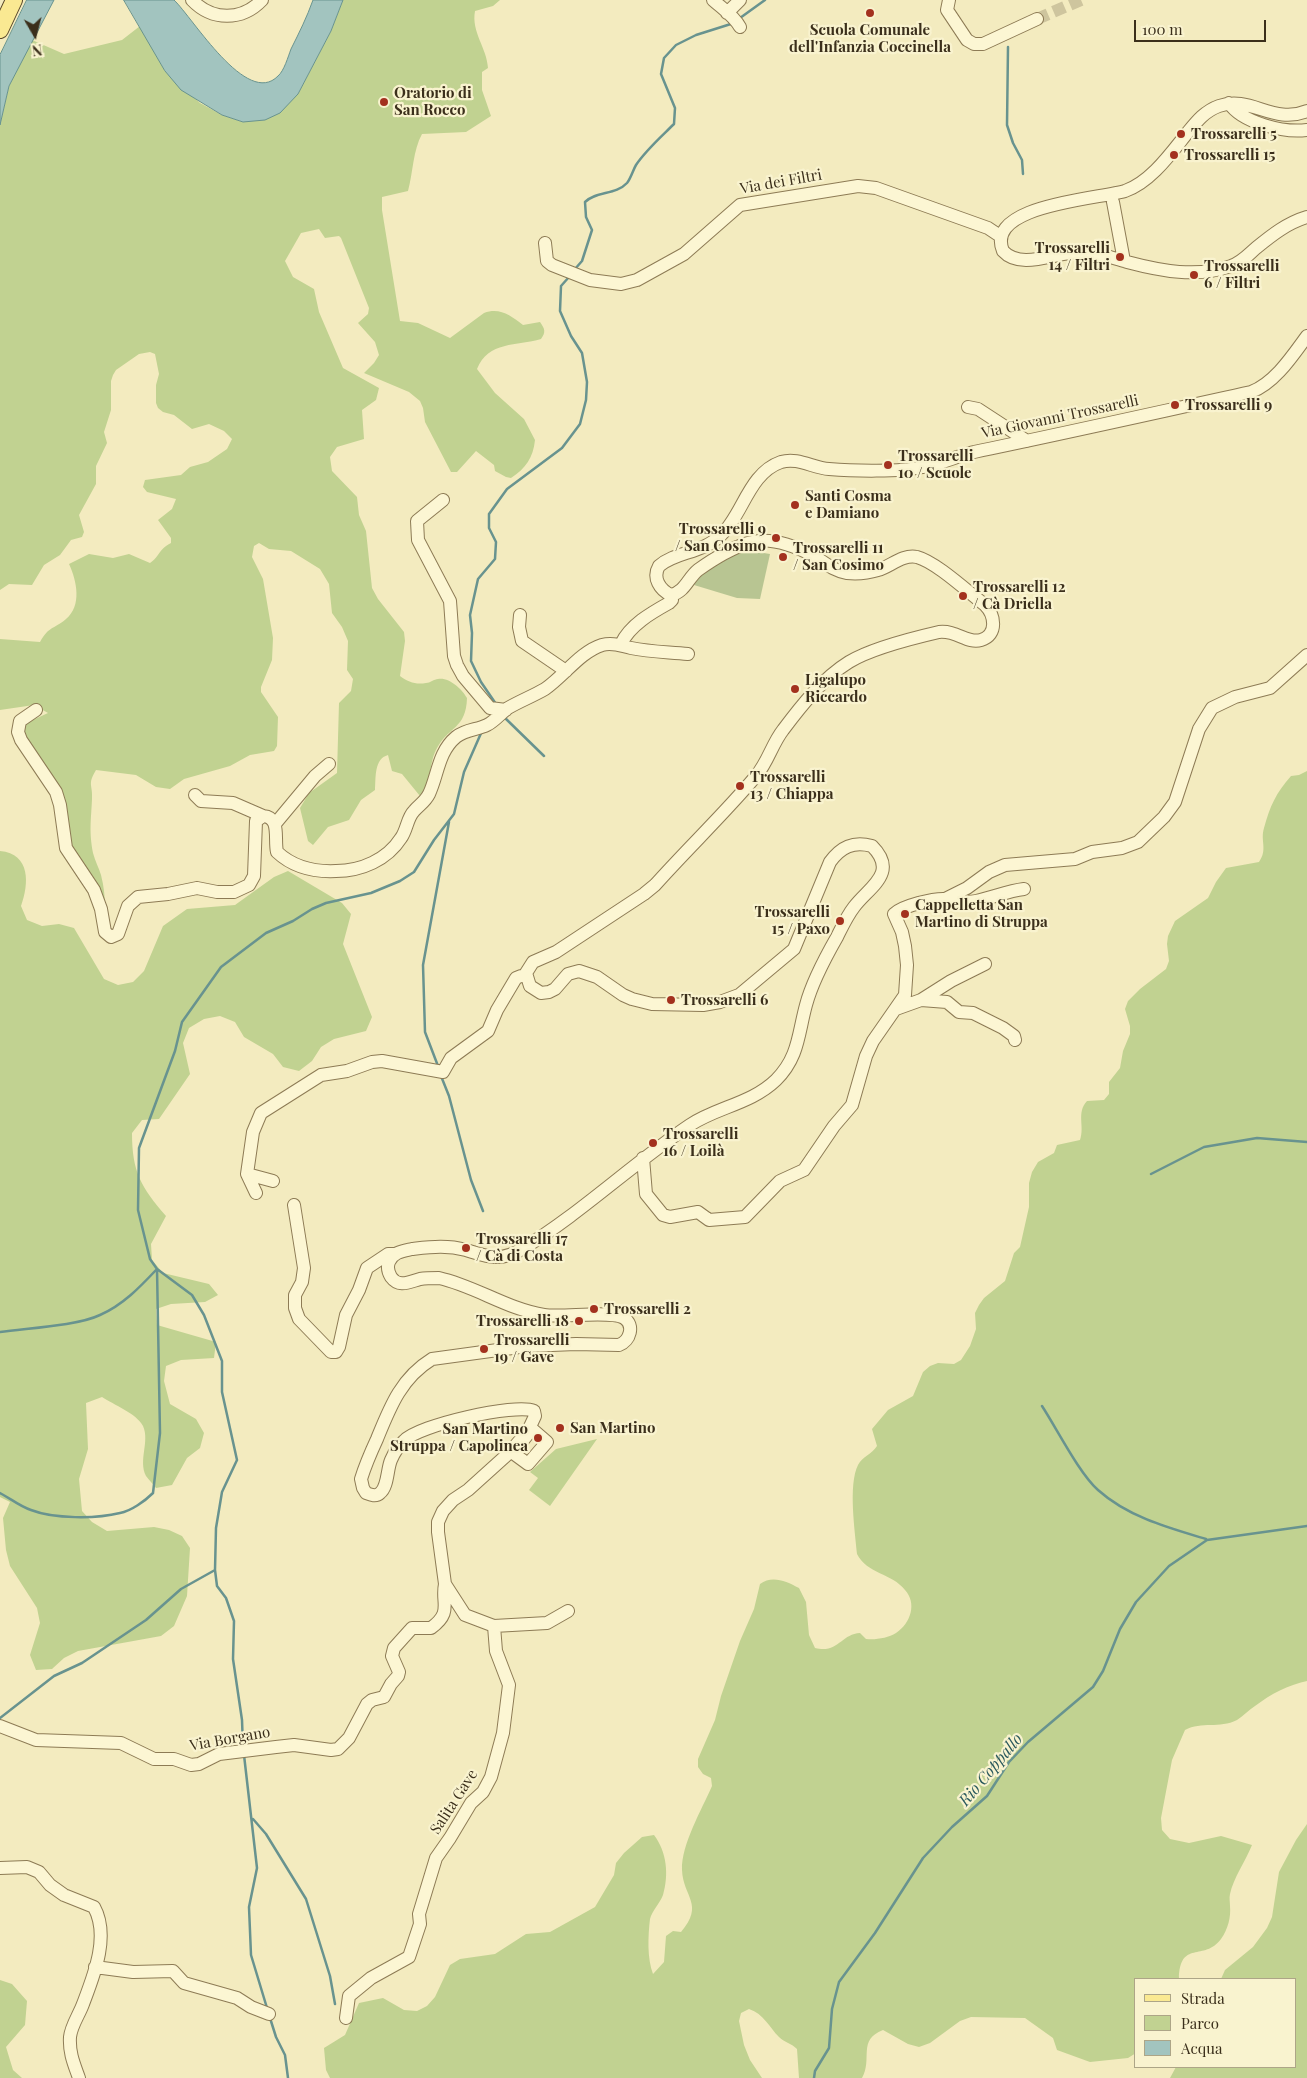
<!DOCTYPE html>
<html>
<head>
<meta charset="utf-8">
<style>
	body { margin:0 }
	#map { position:relative; width:1307px; height:2078px; overflow:hidden; background:#f3ebbf; font-family:"Playfair Display",serif }
	canvas { display:block }
	.legend { position:absolute; left:1134px; top:1978px; width:162px; height:90px; box-sizing:border-box; background:#f9f3cf; border:1px solid #ada587; margin:0; padding:6px 9px; list-style:none; font-size:15px; color:#3b2f1b }
	.legend li { display:flex; align-items:center; gap:10px; height:25px }
	.legend b { width:25px; border:1px solid #ada587 }
	.north { position:absolute; left:10px; top:10px; width:50px; height:50px; -webkit-text-stroke:4px #f9f3cf; paint-order:stroke; rotate:172deg; font-size:14px; font-weight:700; line-height:20px; text-align:center; color:#3b2f1b }
	.north::after { content:''; display:block; margin:auto; width:18px; height:22px; background:#3b2f1b; clip-path:polygon(50% 0,100% 100%,50% 72%,0 100%) }
	.scale { position:absolute; left:1134px; top:20px; width:132px; height:22px; box-sizing:border-box; border:2px solid #3b2f1b; border-top:0; padding-left:6px; font-size:15px; line-height:18px; white-space:nowrap; color:#3b2f1b; -webkit-text-stroke:4px #f9f3cf; paint-order:stroke }
</style>
</head>
<body>
<div id="map">
<canvas width="1307" height="2078"></canvas>
<ul class="legend">
<li><b style="height:6px;background:#fae992"></b>Strada</li>
<li><b style="height:14px;background:#c1d291"></b>Parco</li>
<li><b style="height:14px;background:#a2c4bf"></b>Acqua</li>
</ul>
<div class="north">N</div>
<div class="scale">100 m</div>
</div>
<script>
const ctx = document.querySelector('canvas').getContext('2d');
ctx.lineJoin = 'round';
function fillPath(path, color) {
  ctx.fillStyle = color;
  ctx.fill(path, 'evenodd');
}
function trace(path, color, width, dash) {
  ctx.strokeStyle = color;
  ctx.lineWidth = width;
  ctx.lineCap = dash ? 'butt' : 'round';
  ctx.setLineDash(dash || []);
  ctx.stroke(path);
}
function label(font, color, halo, rows, align = 'center') {
  ctx.font = font + ' "Playfair Display",serif';
  ctx.lineWidth = 4.5;
  ctx.setLineDash([]);
  ctx.textBaseline = 'middle';
  ctx.strokeStyle = halo;
  ctx.fillStyle = color;
  for (const [text, x, y, turn = 0] of rows) {
    ctx.save();
    ctx.translate(x, y);
    ctx.rotate((+turn || 0) * Math.PI / 180);
    ctx.textAlign = isNaN(turn) ? turn : align;
    if (halo) ctx.strokeText(text, 0, 0);
    ctx.fillText(text, 0, 0);
    ctx.restore();
  }
}
fillPath(new Path2D(`
	M343 0H500L493 6 475 11C471 32 487 48 488 68L482 72V90L491 116 466 132 422 134C413 150 413 173 408 191L382 197V210L400 321 418 323 450 338 484 313C500 307 511 316 523 325L540 322C545 329 546 332 541 339 517 346 488 341 477 369L495 393 524 419 535 440C533 458 526 468 511 478L506 477 495 471 494 465 476 451 457 472H451L425 422 423 408 420 401 409 392 364 373 374 363 379 355 375 342 358 323 368 314 369 308 341 238 339 236 325 238 319 229 301 233 285 261 293 277 314 289 319 312 343 368 379 388 376 400 362 410 364 439 337 447 330 457 332 471 357 497 359 515 366 531 372 588 378 599 404 632 405 641 400 676C408 682 416 685 426 683 430 683 434 679 438 679 449 677 462 689 467 698 466 729 449 726 437 748 429 762 432 781 420 796L402 774 392 771 388 755C374 759 376 777 375 790L361 800 349 820 328 827 313 845 308 841 300 808 309 793 337 773 339 703 351 691 353 679 347 670 348 641 342 627 332 613 329 584 320 569 291 551 269 549 259 543 254 546 252 557 263 579 273 638 272 660 261 687V692L278 717 277 746 274 751 250 755 230 766 184 779 170 789 156 787 136 775 96 770C87 785 93 784 92 799 91 821 89 831 93 853 95 861 99 868 101 875 104 886 105 898 105 909L70 845 65 814 23 736 22 725 48 713 34 705 0 710V639L40 642C50 625 53 630 66 619 82 606 77 581 69 564L89 554 113 558 129 554 150 563C160 556 158 550 171 543V538L158 520 172 509 176 499 147 492 143 487 145 480 181 475 190 467 208 462 227 449 232 439 224 431 209 424 192 429 174 415 163 412 158 408 156 403V385L159 374 155 354 150 352 139 354 116 370 113 375 111 381V410L104 432 107 443 96 466V484L79 515 84 532 82 537 71 540 60 555 44 565 32 585 9 584 0 590V125L9 86 32 40 64 54 122 40 140 26 165 71 200 103 222 115 243 122 298 94 331 31Z
	M1307 771V1681C1288 1685 1271 1694 1255 1706 1249 1710 1243 1716 1237 1720 1219 1729 1202 1721 1185 1730L1172 1760 1161 1818 1162 1830 1170 1839 1189 1843 1221 1836 1252 1845C1246 1860 1233 1879 1230 1894 1229 1898 1230 1902 1230 1906 1231 1917 1228 1929 1221 1939 1204 1962 1180 1939 1179 1979H1136V2053L1128 2058 1090 2062 1057 2050 1053 2038 1025 2018 971 2017 960 2021 930 2043 919 2047 908 2044 883 2030C857 2040 873 2059 862 2078H799L797 2049C791 2043 784 2042 779 2037 769 2027 764 2014 749 2009L741 2013 739 2021 744 2045 750 2060 762 2078H330L326 2070 324 2048 345 2035 359 2003 383 1998 404 2010 417 2011 427 2006 435 1997 450 1965 460 1959 495 1954 526 1934 550 1932 595 1907 614 1875 616 1863 624 1853 642 1837 654 1835C667 1852 669 1875 663 1895 660 1903 652 1911 650 1919 648 1936 647 1958 653 1974L664 1962 666 1936 673 1931 681 1932C705 1904 683 1897 682 1870 681 1845 702 1809 712 1786L711 1778 703 1774 698 1767V1759L715 1720 721 1696 740 1641 754 1609 760 1584C772 1575 786 1581 799 1588L806 1602 809 1635 815 1648C838 1654 841 1634 860 1633L866 1639C876 1640 888 1638 896 1633 911 1623 917 1603 905 1590 892 1573 867 1574 857 1554 855 1531 848 1485 858 1465 862 1457 872 1454 877 1446L872 1429 888 1410 913 1396 923 1372 930 1366 938 1363 954 1364 961 1360 970 1346 976 1329 975 1313 979 1305 984 1298 1005 1281 1014 1253 1020 1247 1029 1207V1183L1032 1172 1038 1162 1054 1153 1057 1145 1080 1140C1085 1126 1076 1113 1087 1101L1104 1100 1109 1094V1082L1120 1068 1123 1051 1130 1034V1026L1125 1009 1128 1001 1140 989 1166 969 1169 961 1167 944 1168 936 1175 921 1208 898 1216 882 1226 868 1259 862C1268 849 1260 841 1264 828 1270 806 1276 793 1291 776L1299 775Z
	M0 851C31 854 29 884 21 906L27 920 42 926 59 924 74 928 104 979 118 985 133 982 144 971 163 926 187 909 235 905 274 877 288 871 342 903 351 914 343 944 372 1017 366 1031 334 1039 321 1047 312 1061 299 1071 283 1067 273 1054 244 1037 235 1022 220 1016 204 1019 189 1028 183 1043 190 1074 159 1119 142 1120 132 1133C132 1172 141 1187 166 1216L151 1244 152 1260 163 1273 209 1284 218 1295 205 1302 171 1304 156 1309 157 1325 216 1342 214 1358 181 1360 166 1366 164 1381 170 1404 196 1419 204 1433 200 1448 187 1458 172 1485 156 1488C153 1484 149 1480 146 1476 138 1460 150 1442 143 1426 136 1413 114 1405 102 1397L86 1403 88 1449 79 1479 82 1511 92 1522 107 1531 154 1527 169 1530 182 1536 190 1548 187 1596 174 1626 161 1636 78 1651 64 1658 52 1669 36 1670 30 1655 40 1623 37 1608 10 1566 6 1550 3 1518 10 1502 0 1497Z
	M597 1439 550 1506 529 1490 538 1478 530 1472 556 1449Z
	M1307 1824V2078H1170L1176 2067H1296V1979H1221L1225 1970 1253 1947 1267 1928 1272 1917 1279 1872 1296 1840Z
	M0 1980 12 1984 27 2001 25 2025 6 2047 13 2070 22 2078H0Z`), '#c1d291');
fillPath(new Path2D(`
	M744 550 770 554 760 599 737 598 694 585 700 574Z`), '#b8c592');
const water = new Path2D(`
	M27 0H54L9 86 0 125V55Z
	M124 0H174C193 18 247 108 278 76 284 71 288 57 291 49 299 33 307 17 313 0H343L331 31 298 94 280 113 265 120 243 122 222 115 181 90 165 71Z`);
fillPath(water, '#a2c4bf');
trace(water, '#68938f', 1);
trace(new Path2D(`
	M740 18 765 0
	M1008 47 1007 125 1013 143 1022 160 1023 174
	M575 269 582 261 592 230 586 217 585 202C596 191 616 195 627 183 631 178 633 170 636 165 646 150 661 137 674 124L675 108 661 74 664 58 676 45 696 35 734 23
	M496 704 481 682 471 661 472 633 470 615 478 579 495 559 496 542 489 528V514L507 489 562 448 580 424 586 400 587 382 582 353 571 336 560 311 561 286 569 277
	M504 717 544 756
	M438 1066 425 1032 423 965 449 822
	M441 1076 449 1096 471 1180 483 1211
	M1151 1174 1204 1147 1257 1138 1307 1142
	M0 1332C27 1328 77 1326 100 1315 123 1305 140 1287 157 1269
	M1042 1406C1057 1429 1079 1473 1098 1490 1128 1517 1169 1528 1206 1539
	M0 1493C10 1498 19 1506 31 1510 54 1519 96 1519 120 1513 131 1511 145 1501 153 1493L160 1433 157 1269
	M0 1718 54 1676 82 1663 146 1620 181 1589 215 1570
	M243 1747 242 1720 233 1659 234 1621 226 1598 217 1586 215 1570 216 1528 222 1492 237 1460 222 1392V1361L204 1315 192 1295 157 1269 150 1259 138 1210 139 1148 175 1051 182 1022 221 967 266 933 293 921 312 909 326 903 371 893 400 881 414 872 434 840 454 814 464 772 482 731
	M244 1755 257 1868 249 1907 251 1955 267 2008
	M253 1819 266 1834 306 1899 330 1976 335 2004
	M270 2018 276 2037 285 2055 288 2078
	M814 2078 815 2071 829 2048 832 2009 839 1982 875 1933 923 1858 952 1827 987 1796 1009 1762 1028 1742 1093 1687 1103 1671 1120 1629 1136 1602 1169 1566 1207 1540 1307 1526`), '#68938f', 2.5);
trace(new Path2D(`
	M1037 19 1081 0`), '#cec59e', 12, [12, 6]);
const minor = new Path2D(`
	M192 0C212 21 242 21 262 0
	M713 0C723 9 734 16 740 27
	M949 0 947 10 967 40 974 44H983L1037 19
	M727 13 740 0
	M1229 103C1242 123 1284 133 1307 130
	M1307 111C1273 125 1251 95 1219 106 1205 111 1197 121 1188 132 1171 153 1151 182 1125 191 1098 199 984 205 1003 251 1021 271 1058 251 1082 252 1098 252 1112 258 1127 262 1161 271 1197 278 1231 266 1241 263 1248 255 1256 248 1272 235 1287 223 1307 217
	M1113 202 1124 261
	M545 243 547 261 552 265 590 280 621 284 637 280 684 254 740 205 858 186 876 188 988 228 1000 236
	M968 407 978 409 1027 441
	M443 500 417 521 418 540 450 601 454 656 457 665 463 676 490 708 506 710
	M520 615 519 627 522 641 566 671
	M621 644C630 625 651 613 669 603L672 600 671 595
	M36 710 20 721 18 732 21 740 56 792 60 805 66 848 94 890 101 909 105 932 111 937 118 934 128 906 138 897 168 894 197 888 217 892H234L249 885 254 876 256 821 263 816C281 817 274 839 277 852 293 867 315 872 336 871 361 871 387 860 401 838 407 830 407 818 414 811 419 805 425 802 429 794 438 775 438 752 456 737 466 729 477 730 487 725 495 721 501 713 508 708 520 701 533 696 545 689 564 676 580 652 602 645 613 642 621 646 631 648 650 652 669 652 688 654
	M195 795 201 801 233 803 263 816
	M275 824 315 776 329 764
	M947 898 967 888 989 872 1005 865 1075 859 1092 852 1122 848 1138 842 1164 817 1175 802 1199 729 1212 708 1235 697 1270 688 1307 655
	M921 1000 951 981 985 964
	M896 1009 921 1000 947 1002 959 1012 973 1013 1003 1028 1014 1036 1015 1040
	M643 1158 646 1194 663 1215 670 1217 698 1212 709 1220 745 1217 780 1181 804 1170 834 1126 852 1105 866 1056 873 1041 905 995 907 965 905 946 902 932 894 914C902 906 934 898 946 899 957 899 961 904 976 901 992 898 1007 891 1024 889
	M247 1174 273 1181
	M256 1193 247 1174 253 1132 261 1113 321 1075 347 1071 372 1062 382 1061 443 1072 451 1058 488 1031 497 1010 516 978 521 976H526
	M294 1205 304 1268 302 1282 295 1295V1308L299 1319 331 1352H336L339 1347 346 1315 359 1290 367 1268 388 1254H395
	M532 1429 547 1442 528 1464 513 1453Z
	M568 1611 547 1623 494 1626 465 1615 445 1584 438 1532V1522L443 1511 453 1500 468 1490 509 1453 528 1431 535 1416 534 1411C516 1403 418 1425 404 1441 398 1446 394 1453 391 1460 387 1469 388 1487 380 1493 376 1497 371 1495 366 1493L363 1488 361 1479C365 1466 371 1452 377 1439 390 1407 401 1378 432 1359L527 1346 576 1344 619 1345C630 1341 635 1325 624 1318 611 1310 562 1318 544 1315 507 1309 475 1286 439 1278 432 1278 426 1278 420 1279 409 1282 399 1288 391 1277 388 1272 387 1267 389 1262 393 1252 403 1251 412 1249 431 1247 447 1245 466 1250 476 1253 486 1257 497 1257 506 1257 514 1254 522 1249 580 1214 632 1164 690 1125 717 1107 751 1104 776 1080 799 1057 798 1034 806 1005 812 982 825 958 837 937 842 927 847 916 854 907 869 887 899 873 872 846 853 841 841 847 830 862L794 949 739 995 720 1002 703 1005 652 1004 632 999 623 995 597 977 579 971 568 974 555 989 549 992 541 993 530 986 526 973 533 962 556 952 644 894 655 885C688 848 724 814 756 776 768 762 772 744 783 730 801 706 823 678 849 662 872 648 913 638 939 632 957 630 967 644 981 640 998 635 995 615 985 605 968 592 936 562 917 557 902 554 890 567 878 570 868 573 857 574 847 573 834 571 825 563 814 556 795 546 769 536 748 543 732 548 712 560 698 570 688 578 685 592 671 595 660 590 652 578 659 566 676 551 703 554 722 534 743 514 749 473 781 462 798 457 813 468 829 469 853 471 900 472 923 467 941 464 957 456 974 452 1066 433 1159 412 1251 392 1275 383 1293 355 1307 336
	M0 1726 36 1740 121 1743 154 1759H174L191 1765 199 1764 219 1754 276 1747 294 1745 331 1750 338 1749 349 1738 367 1704 372 1700 384 1697 391 1684 398 1676 399 1672 392 1656 394 1648 412 1628H431C453 1612 441 1603 445 1584
	M0 1868 27 1867 39 1872 50 1885 64 1895 94 1907C110 1936 94 1975 83 2004 79 2015 71 2026 70 2037 69 2053 74 2064 79 2078
	M95 1967 133 1972 173 1971 184 1983 237 1998 251 2007 269 2014
	M346 2018 349 1996 371 1978 409 1957 420 1924 419 1914 436 1858 450 1838 471 1803 483 1792 491 1777 503 1733 509 1685 496 1651 494 1626`);
const major = new Path2D(`
	M0 30 14 0`);
trace(minor, '#8d7b55', 14);
trace(major, '#5a482a', 18);
trace(minor, '#fcf6d3', 12);
trace(major, '#fae992', 16);
for (const [x, y, r, color] of [
	[870,13,5,"#a3311e"],
	[384,102,5,"#a3311e"],
	[1181,134,5,"#a3311e"],
	[1174,155,5,"#a3311e"],
	[1120,257,5,"#a3311e"],
	[1194,275,5,"#a3311e"],
	[1175,405,5,"#a3311e"],
	[888,465,5,"#a3311e"],
	[795,505,5,"#a3311e"],
	[776,538,5,"#a3311e"],
	[783,557,5,"#a3311e"],
	[963,596,5,"#a3311e"],
	[795,689,5,"#a3311e"],
	[740,786,5,"#a3311e"],
	[905,914,5,"#a3311e"],
	[840,921,5,"#a3311e"],
	[671,1000,5,"#a3311e"],
	[653,1143,5,"#a3311e"],
	[466,1248,5,"#a3311e"],
	[594,1309,5,"#a3311e"],
	[579,1321,5,"#a3311e"],
	[484,1349,5,"#a3311e"],
	[560,1428,5,"#a3311e"],
	[538,1438,5,"#a3311e"]
]) {
  const dot = new Path2D();
  dot.arc(x, y, r, 0, 2 * Math.PI);
  ctx.fillStyle = color;
  ctx.fill(dot);
  trace(dot, '#f9f3cf', 2);
}
label('bold 15px', '#3b2f1b', '#f9f3cf', [
	["Scuola Comunale",870,30,"center"],
	["dell'Infanzia Coccinella",870,47,"center"],
	["Oratorio di",394,93],
	["San Rocco",394,110],
	["Trossarelli 5",1191,134],
	["Trossarelli 15",1184,155],
	["Trossarelli",1110,248,"right"],
	["14 / Filtri",1110,265,"right"],
	["Trossarelli",1204,266],
	["6 / Filtri",1204,283],
	["Trossarelli 9",1185,405],
	["Trossarelli",898,456],
	["10 / Scuole",898,473],
	["Santi Cosma",805,496],
	["e Damiano",805,513],
	["Trossarelli 9",766,529,"right"],
	["/ San Cosimo",766,546,"right"],
	["Trossarelli 11",793,548],
	["/ San Cosimo",793,565],
	["Trossarelli 12",973,587],
	["/ Cà Driella",973,604],
	["Ligalupo",805,680],
	["Riccardo",805,697],
	["Trossarelli",750,777],
	["13 / Chiappa",750,794],
	["Cappelletta San",915,905],
	["Martino di Struppa",915,922],
	["Trossarelli",830,912,"right"],
	["15 / Paxo",830,929,"right"],
	["Trossarelli 6",681,1000],
	["Trossarelli",663,1134],
	["16 / Loilà",663,1151],
	["Trossarelli 17",476,1239],
	["/ Cà di Costa",476,1256],
	["Trossarelli 2",604,1309],
	["Trossarelli 18",569,1321,"right"],
	["Trossarelli",494,1340],
	["19 / Gave",494,1357],
	["San Martino",570,1428],
	["San Martino",528,1429,"right"],
	["Struppa / Capolinea",528,1446,"right"]
], 'left');
label('15px', '#3b2f1b', '#f9f3cf', [
	["Via dei Filtri",781,182,-10],
	["Via Giovanni Trossarelli",1060,417,-12],
	["Via Borgano",230,1739,-10],
	["Salita Gave",454,1802,-57]
]);
label('italic 16px', '#29585c', '#f9f3cf', [
	["Rio Coppallo",991,1770,-50]
]);
</script>
</body>
</html>
